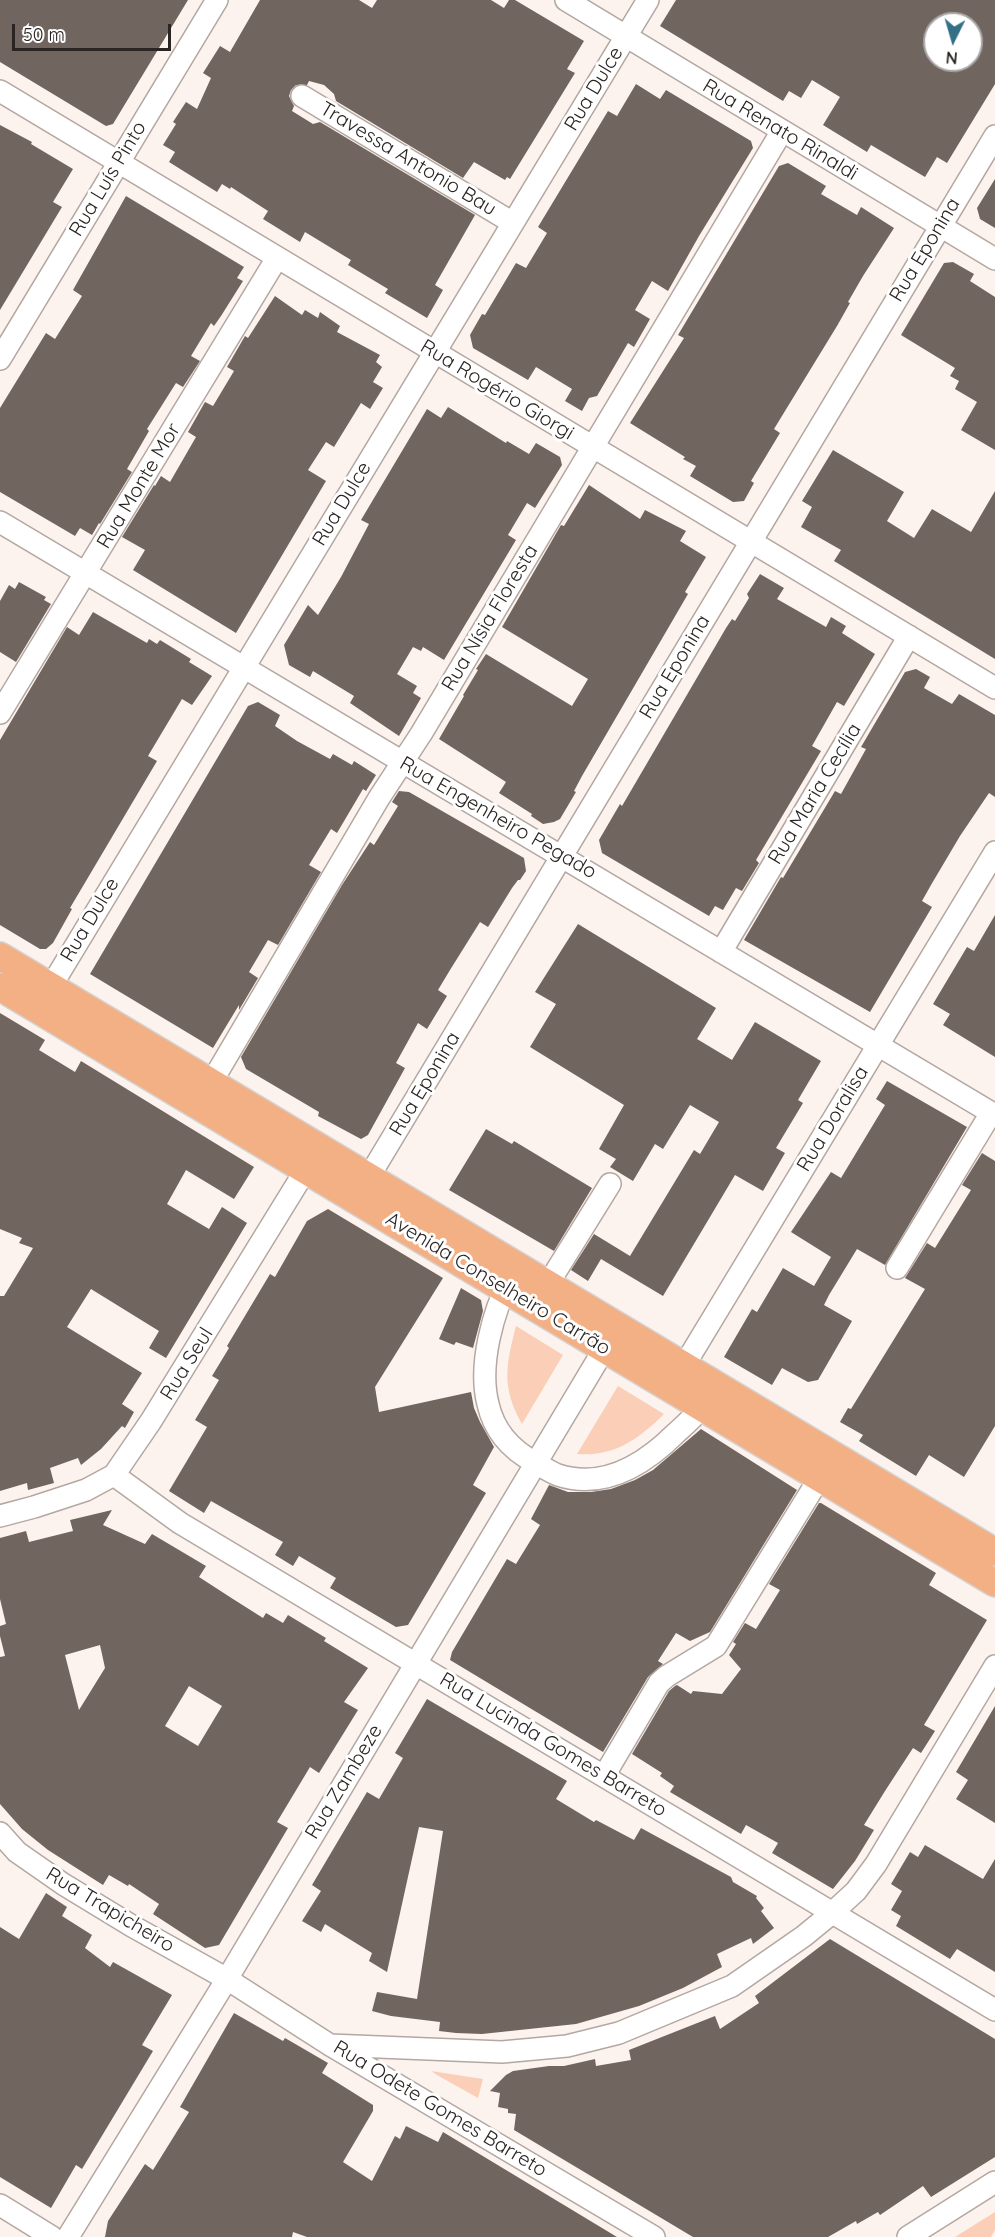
<!DOCTYPE html>
<html>
<head>
<meta charset="utf-8">
<style>
	body { margin:0 }
	#map { position:relative; width:995px; height:2237px; overflow:hidden; background:#fdf3ee; font-family:Quicksand,sans-serif }
	canvas { display:block }
	.north { position:absolute; left:923px; top:12px; width:60px; height:60px; box-sizing:border-box; background:#fff; border:2px solid #aaa8a7; border-radius:50%; rotate:185deg; font-size:16px; font-weight:700; line-height:24px; text-align:center; color:#2a2523 }
	.north::after { content:''; display:block; margin:auto; width:21px; height:27px; background:#356e87; clip-path:polygon(50% 0,100% 100%,50% 72%,0 100%) }
	.scale { position:absolute; left:12px; top:24px; width:159px; height:27px; box-sizing:border-box; border:3px solid #2a2523; border-top:0; padding-left:8px; font-size:18px; line-height:21px; white-space:nowrap; color:#2a2523; -webkit-text-stroke:4px #fff; paint-order:stroke }
</style>
</head>
<body>
<div id="map">
<canvas width="995" height="2237"></canvas>
<div class="north">N</div>
<div class="scale">50 m</div>
</div>
<script>
const ctx = document.querySelector('canvas').getContext('2d');
ctx.lineJoin = 'round';
function fillPath(path, color) {
  ctx.fillStyle = color;
  ctx.fill(path, 'evenodd');
}
function trace(path, color, width, dash) {
  ctx.strokeStyle = color;
  ctx.lineWidth = width;
  ctx.lineCap = dash ? 'butt' : 'round';
  ctx.setLineDash(dash || []);
  ctx.stroke(path);
}
function label(font, color, halo, rows, align = 'center') {
  ctx.font = font + ' Quicksand,sans-serif';
  ctx.lineWidth = 6;
  ctx.setLineDash([]);
  ctx.textBaseline = 'middle';
  ctx.strokeStyle = halo;
  ctx.fillStyle = color;
  for (const [text, x, y, turn = 0] of rows) {
    ctx.save();
    ctx.translate(x, y);
    ctx.rotate((+turn || 0) * Math.PI / 180);
    ctx.textAlign = isNaN(turn) ? turn : align;
    if (halo) ctx.strokeText(text, 0, 0);
    ctx.fillText(text, 0, 0);
    ctx.restore();
  }
}
fillPath(new Path2D(`
	M516 1326 563 1355 522 1424C501 1387 506 1365 516 1326Z
	M618 1386 664 1414C639 1439 614 1457 577 1454Z
	M431 2071 483 2079 478 2098 437 2075Z
	M995 2212V2230L991 2237H955Z`), '#faceb7');
fillPath(new Path2D(`
	M0 0H188L113 124 106 126 0 62Z
	M260 0H359L372 8 377 0H491L504 8 509 0H515L584 41 567 69 575 73 510 179 507 177 505 180 474 162 463 178 336 101 334 94 324 85 309 81 307 85H296L291 90 289 96 294 106 292 111 313 124 320 122 475 215 435 285 443 290 427 318 385 293 388 289 348 265 351 260 305 232 300 242 263 219 268 211 231 187 230 189 222 184 217 192 169 162 175 152 163 145 176 124 173 122 186 102 197 109 211 78 203 73 220 46 230 52Z
	M676 0H995V84L947 163 937 157 925 177 871 145 867 152 823 125 840 97 812 80 801 98 789 91 783 101 660 26ZM935 24H971V60H935Z
	M636 84 660 99 666 90 751 141 753 148 699 236 668 291 652 281 635 310 650 319 634 347 628 343 597 396 589 398 582 411 565 401 572 389 536 367 528 380 473 348 470 335 482 314 485 315 516 263 526 268 547 233 538 227 608 111 617 116Z
	M0 125 32 142 31 144 73 169 53 202 62 207 0 310Z
	M788 163 826 186 821 194 857 215 861 207 894 228 863 276 848 302 850 303 837 326 774 429 780 433 751 481 754 483 744 501 733 502 690 476 696 466 683 459 685 457 630 423 684 338 678 335 779 166Z
	M995 179V228L980 219 977 208Z
	M126 196 244 267 237 278 243 281 221 316 214 326 211 323 191 356 200 361 183 387 176 383 147 429 149 431 127 469 132 472 100 524 99 523 92 535 80 528 75 536 0 492V408L46 333 55 339 82 296 73 290Z
	M953 262 974 274 970 281 995 297V450L961 430 977 402 955 389 959 381 950 376 955 368 901 335 944 263Z
	M275 296 302 315 305 310 318 318 320 312 340 326 337 332 380 355 376 362 382 367 373 382 383 388 370 409 361 403 334 447 326 442 308 470 326 481 236 633 133 570 145 550 122 537 154 485 155 486 161 476 170 482 196 437 188 432 205 402 213 406 234 371 227 367 245 336 248 338Z
	M448 407 506 443 507 441 529 454 536 443 560 457 562 465 535 508 527 503 508 535 516 540 444 660 423 647 421 651 413 647 397 674 417 686 413 693 421 698 399 736 350 703 354 696 313 671 310 677 289 665 284 645 308 605 318 615 341 577 369 524 361 520 427 409 441 418Z
	M833 450 904 492 887 521 914 538 932 509 971 532 995 491V659L834 561 841 550 801 527 812 507 802 501Z
	M589 485 640 519 645 510 686 531 680 541 706 557 685 592 688 594 582 776 574 791 576 792 560 819 554 822 543 824 531 816 532 814 499 793 506 782 439 739 464 696 463 695 478 670 476 669 486 654 572 706 588 679 502 627 561 525 564 526Z
	M760 574 784 588 777 599 826 627 831 617 846 626 842 633 875 654 844 706 837 702 812 746 821 751 756 860 759 863 742 891 736 888 723 910 715 906 709 916 602 853 599 840 620 804 622 806 726 628 732 619 735 621 749 598 747 594Z
	M19 582 46 597 44 600 51 604 16 662 0 652V601L9 585 15 589Z
	M93 612 147 643 149 639 157 644 160 640 191 659 189 662 212 676 192 705 182 699 148 756 157 761 70 908 72 909 53 943 46 949H40L0 925V740L67 627 79 635Z
	M916 669 930 677 924 688 952 704 959 694 995 715V797L989 793 960 836 931 885 922 901 932 907 870 1012 744 940 781 877 783 878 835 791 841 794 866 749 861 747 905 672Z
	M258 702 280 715 275 726 297 741 330 759 333 754 352 765 354 761 376 775 366 791 363 789 337 833 331 829 309 865 321 872 278 945 268 940 249 972 258 978 239 1010V1005L213 1048 90 974 248 706Z
	M399 791 409 792 524 858 526 871 520 880H518L512 888 488 927 480 922 450 970 438 990 447 996 427 1029 418 1023 396 1063 405 1068 368 1135 361 1139 318 1116 319 1112 246 1069 241 1057 342 885 370 842 374 845 398 806 392 802Z
	M995 915V1057L943 1025 950 1014 933 1004 967 947 974 951Z
	M578 924 716 1008 697 1039 732 1060 755 1022 821 1061 798 1100 803 1103 776 1148 785 1153 763 1191 735 1175 663 1296 601 1259 588 1281 571 1270 594 1234 630 1256 694 1150 700 1154 719 1122 690 1105 663 1149 655 1144 633 1181 610 1167 616 1159 599 1149 624 1105 530 1047 556 1004 535 992Z
	M0 1013 45 1040 39 1050 75 1072 81 1061 254 1167 234 1199 186 1170 167 1204 209 1229 222 1207 247 1223 166 1358 149 1348 159 1331 91 1289 67 1327 142 1373 122 1404 134 1412 125 1428 122 1426 101 1449 81 1465 78 1458 50 1468 54 1483 28 1490 27 1483 0 1491V1296H4L33 1248 19 1243 22 1238 0 1229Z
	M887 1081 967 1127 885 1265 857 1249 829 1295 824 1305 852 1321 818 1380 808 1382 782 1368 772 1385 724 1357 752 1309 757 1312 783 1268 814 1286 831 1257 791 1232 831 1172 841 1178 885 1105 876 1099Z
	M486 1129 512 1144 514 1141 592 1188 554 1251 449 1190Z
	M982 1153 995 1161V1426L964 1477 929 1455 916 1476 859 1441 863 1435 840 1422 848 1408 851 1409 925 1289 905 1278 927 1243 935 1248 971 1190 962 1185Z
	M328 1209 443 1278 375 1387 379 1412 471 1392 474 1408 480 1422 494 1447 473 1485 486 1493 408 1625 396 1627 330 1588 336 1578 299 1556 293 1566 275 1555 283 1542 211 1501 204 1513 169 1491 207 1427 195 1420 219 1380 212 1376 229 1348 227 1346 270 1274 275 1277 307 1221Z
	M461 1288 481 1300 483 1311 473 1348 456 1342 454 1345 439 1339Z
	M701 1429 797 1490 710 1632 690 1641 676 1633 658 1661 663 1664 648 1677 603 1752 450 1660 452 1652 507 1559 516 1564 540 1525 531 1519 549 1485 568 1492H591L611 1489 635 1480 653 1470Z
	M819 1503H821L936 1573 929 1585 987 1620 924 1725 935 1731 921 1753 913 1748 885 1791 864 1825 874 1830 855 1861 833 1889 772 1853 778 1843 746 1825 741 1834 670 1792 674 1786 660 1776 662 1773 632 1754 669 1691 675 1686 677 1685 691 1694 693 1691 722 1694 741 1669 729 1655 736 1644 733 1642 745 1623 756 1629 780 1590 769 1584Z
	M112 1510 103 1525 145 1544 152 1534 206 1566 199 1577 233 1599 263 1618 266 1613 283 1623 288 1615 326 1638 324 1641 368 1668 344 1702 358 1710 319 1773 310 1767 277 1822 288 1828 219 1945 205 1948 153 1914 159 1904 129 1884 128 1886 109 1875 103 1885 48 1850 22 1829 0 1804V1657L5 1656 0 1636V1626L6 1624 0 1599V1538L26 1531 29 1542 73 1531 70 1520ZM100 1645 105 1668 79 1710 65 1655ZM189 1686 222 1706 198 1746 165 1726Z
	M427 1699 567 1781 556 1799 594 1822 596 1820 634 1840 641 1828 731 1877 733 1882 757 1896 756 1898 764 1908 761 1911 774 1928 753 1944 751 1938 717 1954 722 1967 683 1988 639 2006 576 2024 482 2034 456 2033 439 2031 440 2022 391 2016 372 2011 377 1992 417 1999 443 1831 419 1827 387 1972 369 1961 372 1953 325 1924 321 1932 302 1921 321 1891 312 1885 367 1792 379 1799 403 1758 395 1753Z
	M995 1706V1823L956 1799 968 1780 956 1772Z
	M925 1845 983 1879 995 1859V1972L957 1949 950 1959 896 1926 901 1916 891 1910 902 1891 891 1884 910 1852 918 1857Z
	M46 1893 67 1907 62 1916 92 1935 85 1948 110 1967 113 1962 172 1995 142 2045 153 2051 82 2169 76 2165 51 2208 0 2177V1927L19 1939Z
	M830 1939 995 2039V2157L931 2197 923 2186 880 2215 878 2212 857 2224 856 2221 828 2237H693L514 2130 516 2114 508 2113V2109L498 2107 500 2093 490 2091 506 2075 513 2071 549 2066H564L595 2059 596 2066 631 2060 629 2050 715 2016 720 2029 759 2003 755 1996Z
	M234 2013 283 2041 285 2038 328 2063 322 2073 373 2105V2111L343 2162 372 2181 395 2136 400 2139 406 2126 438 2142 443 2132 617 2237H307L293 2232 292 2237H105L108 2221 145 2164 153 2170 189 2112 180 2107Z`), '#70655f');
const minor = new Path2D(`
	M566 0 995 259
	M0 91 995 688
	M302 96 513 223
	M0 359 217 0
	M0 522 995 1115
	M0 713 277 258
	M721 952 909 636
	M44 998 648 0
	M204 1095 379 798 421 734 782 131
	M361 1190 995 136
	M897 1268 991 1113
	M511 1277C493 1311 478 1365 488 1404 494 1431 510 1449 534 1462 542 1466 550 1472 558 1475 604 1490 645 1464 676 1433 688 1422 701 1411 710 1397
	M548 1284 610 1184
	M676 1379 995 852
	M114 1475 180 1523 995 2010
	M0 1516 34 1507 86 1490 114 1475 151 1421 313 1158
	M604 1776 659 1683 667 1676 716 1646 820 1477
	M0 1833 17 1852 63 1884 132 1926 227 1979 330 2045 654 2237
	M330 2045 502 2052 567 2046 619 2033 732 1986 804 1936 832 1913 856 1891 876 1864 995 1666
	M0 2205 52 2237
	M68 2237 227 1979 612 1336
	M908 2237 995 2182`);
const major = new Path2D(`
	M0 956 995 1552
	M0 987 995 1583`);
trace(minor, '#b4a7a1', 24);
trace(major, '#d4d3d3', 30);
trace(minor, '#fff', 21);
trace(major, '#f4b085', 27);
label('20px', '#2a2523', '#fff', [
	["Rua Dulce",594,89,-59],
	["Rua Renato Rinaldi",780,130,31],
	["Travessa Antonio Bau",408,159,31],
	["Rua Luís Pinto",108,179,-59],
	["Rua Eponina",925,250,-59],
	["Rua Rogério Giorgi",497,390,31],
	["Rua Monte Mor",139,486,-59],
	["Rua Dulce",342,504,-59],
	["Rua Nísia Floresta",490,618,-59],
	["Rua Eponina",675,667,-59],
	["Rua Maria Cecília",815,794,-59],
	["Rua Engenheiro Pegado",498,818,30],
	["Rua Dulce",90,920,-59],
	["Rua Eponina",425,1084,-59],
	["Rua Doralisa",833,1119,-59],
	["Avenida Conselheiro Carrão",498,1284,31],
	["Rua Seul",187,1364,-58],
	["Rua Lucinda Gomes Barreto",553,1745,31],
	["Rua Zambeze",344,1782,-59],
	["Rua Trapicheiro",110,1910,31],
	["Rua Odete Gomes Barreto",440,2109,31]
]);
</script>
</body>
</html>
